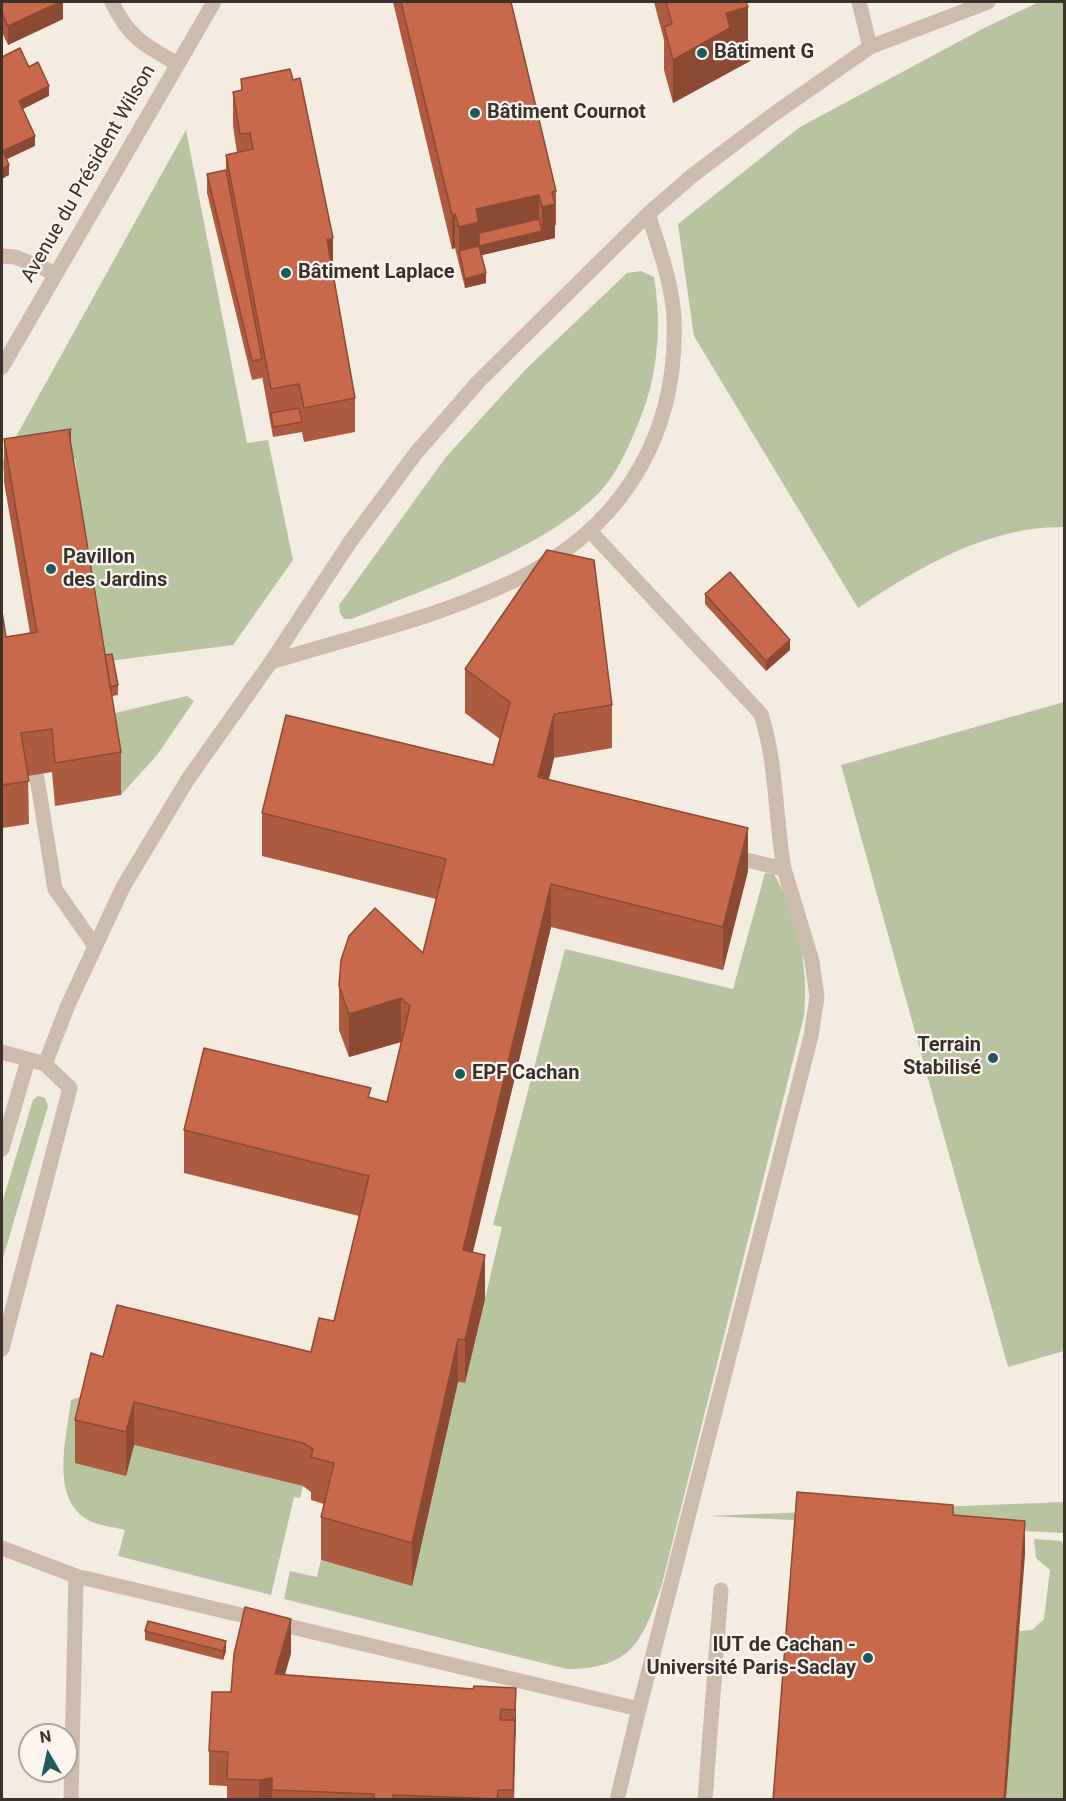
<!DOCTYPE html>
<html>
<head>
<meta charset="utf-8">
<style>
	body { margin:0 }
	#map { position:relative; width:1066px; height:1801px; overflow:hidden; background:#f4ebe1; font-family:Roboto,sans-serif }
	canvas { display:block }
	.frame { position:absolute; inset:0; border:3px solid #3b302b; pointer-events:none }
	.north { position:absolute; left:18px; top:1723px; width:60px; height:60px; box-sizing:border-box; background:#fbf5ee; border:2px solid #aea6a0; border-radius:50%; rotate:351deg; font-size:16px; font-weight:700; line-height:24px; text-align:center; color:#3b302b }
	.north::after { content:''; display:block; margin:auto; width:21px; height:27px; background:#1f5a5e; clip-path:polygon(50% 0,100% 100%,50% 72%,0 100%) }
</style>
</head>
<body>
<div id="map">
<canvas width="1066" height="1801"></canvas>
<div class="frame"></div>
<div class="north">N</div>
</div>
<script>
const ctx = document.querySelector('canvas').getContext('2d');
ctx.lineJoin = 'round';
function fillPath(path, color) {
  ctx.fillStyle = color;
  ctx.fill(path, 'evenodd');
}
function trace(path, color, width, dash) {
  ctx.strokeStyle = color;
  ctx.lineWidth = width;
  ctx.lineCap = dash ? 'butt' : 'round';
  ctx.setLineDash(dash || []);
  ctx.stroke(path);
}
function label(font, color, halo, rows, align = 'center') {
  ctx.font = font + ' Roboto,sans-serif';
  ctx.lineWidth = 4.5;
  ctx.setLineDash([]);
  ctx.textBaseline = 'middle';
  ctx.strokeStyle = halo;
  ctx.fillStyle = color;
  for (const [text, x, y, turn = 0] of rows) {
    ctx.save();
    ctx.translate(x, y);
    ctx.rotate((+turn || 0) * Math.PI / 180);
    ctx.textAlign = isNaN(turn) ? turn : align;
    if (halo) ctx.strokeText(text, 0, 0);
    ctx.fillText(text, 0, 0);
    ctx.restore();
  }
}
fillPath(new Path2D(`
	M1039 2H1064V527C989 526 919 567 858 608L694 336 678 224 800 127 986 27Z
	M186 130 247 443 268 440 293 560 233 645 101 662 75 459 2 471V462Z
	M641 271 654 277C662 324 658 376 640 419 630 444 617 475 598 494 539 552 429 587 352 619H344L340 613 339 605 446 457 526 369 627 273Z
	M187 696 194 701 157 755 121 795 107 715Z
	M1064 702V1351L1008 1367 841 765Z
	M765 873 774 874C798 915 809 968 804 1016L662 1584C643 1639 634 1669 567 1669L284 1599 290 1571 317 1577 321 1560 412 1586 458 1382 465 1383 502 1227 493 1225 565 949 733 989Z
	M38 1096 45 1098 48 1106 2 1261V1203L33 1100Z
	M86 1395 134 1445 303 1486 300 1498 294 1497 271 1595 118 1556 125 1530C114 1527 102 1526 92 1522 48 1502 67 1437 71 1400Z
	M1064 1502V1533L708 1516Z
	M1034 1539 1062 1541 1064 1548V1799L1006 1800 1019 1631 1032 1630 1044 1619 1050 1570 1036 1558Z`), '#b8c4a0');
trace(new Path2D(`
	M591 532 761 714C777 764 775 817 784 869
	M271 662C358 635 453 614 533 571 628 518 678 429 674 320 673 285 659 248 648 214
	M37 778 55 889 95 946
	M2 1052 45 1064 70 1088 2 1349
	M45 1064 68 1005 123 887 188 779 271 662 350 542 416 453 479 381 648 214 693 175
	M2 1149 28 1060
	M2 1548 76 1576 639 1709 811 1036 817 997 812 961 784 869 730 856
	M71 1800 76 1576
	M617 1800 639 1709
	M705 1800 721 1590`), '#cdbbac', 15);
trace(new Path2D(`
	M112 2C128 37 144 45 178 64
	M859 2 870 47
	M693 175 774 114 870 47 988 2
	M2 256 15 257 55 273`), '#cdbbac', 15);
trace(new Path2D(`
	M2 367 214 2`), '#cdbbac', 15);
fillPath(new Path2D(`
	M2 2H63V19L8 45 2 32Z
	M393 2H511L556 191V225H555V238L482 255 486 283 465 288 455 248 452 249Z
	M654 2H746L748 41 750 61 673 103 664 70V40Z
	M241 79 333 272 355 398V432L304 442 302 432 273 437 262 376V378L252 380 207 193V174L226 170V155L237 153 233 126V92L241 90Z
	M4 439 71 446 105 655 118 685V695L112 696 121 752V795L55 806 52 772 28 776 29 824 2 828V612L6 637 30 633 4 482Z
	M705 594 790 650 766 671 705 604Z
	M465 669 612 705V748L554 758 549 779 748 871 723 970 551 927 473 1252 485 1299 465 1383 458 1382 412 1586 321 1560V1517L324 1504 311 1500V1492L303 1486 134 1445 126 1476 75 1463V1420L103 1357 311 1352 334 1321 359 1216 184 1173V1130L371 1098 387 1102 401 1042 349 1057 339 1030V986L423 953 436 899 262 856V813L493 765 500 739 465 713Z
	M145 1631 226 1651 223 1660 145 1640Z
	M291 1653 285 1675 473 1689 516 1688V1721L514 1800H227V1786L209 1785V1751L231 1692Z`), '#ac5a40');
fillPath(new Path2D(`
	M60 2H63V19L8 45V26Z
	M748 7V51H750V61L673 103V60L726 13Z
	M49 86V96L19 111V101Z
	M35 136V146L3 161V151Z
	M9 165V175L2 179V169Z
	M539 195V229L542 231V207L555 204V238L461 260 459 251V227L476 209Z
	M455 214V248L452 249V215Z
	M333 238V272L327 274V240Z
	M486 273V283L465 288V279Z
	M71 429V472L69 433Z
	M790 640V650L766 671V661Z
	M554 714V758L538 820V777Z
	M748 828V871L723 970V927Z
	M551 884V927L463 1293V1250Z
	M401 998V1042L349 1057V1014Z
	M485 1255V1299L465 1383V1340Z
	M458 1339V1382L412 1586V1543Z
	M134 1402V1445L126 1476V1432Z
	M1025 1521V1555L1006 1800H1004Z
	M291 1619V1653L275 1708V1674Z
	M226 1641V1651L223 1660V1651Z
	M516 1688V1721L515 1743V1710Z
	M515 1720V1754L513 1800V1790Z
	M272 1778V1800H259V1780Z`), '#8c4a34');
const building = new Path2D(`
	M2 2H60L8 26 2 13Z
	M401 2H511L556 191 552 192 555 204 542 207 539 195 476 209 479 222 459 227 455 214 452 215Z
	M666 2H746L748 7 726 13 730 28 673 60 664 27 672 24Z
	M748 41 750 51 730 62V45Z
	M20 48 29 67 38 62 49 86 19 101 35 136 3 151 9 165 2 169V57Z
	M290 69 293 80 300 78 333 238 327 240 355 398 304 408 299 384 271 389 226 155 253 149 250 133 240 134 233 92 242 90 241 79Z
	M226 170 262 359 252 361 207 174Z
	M539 219 542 231 479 246V233Z
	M479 246 486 273 465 279 459 251Z
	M299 408 302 422 273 427 271 413Z
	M71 429 69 433 121 752 55 763 52 729 21 733 29 781 2 785V612L6 637 37 632 4 439Z
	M547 550 594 560 612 705 554 714 538 777 748 828 723 927 551 884 463 1250 485 1255 465 1340 458 1339 412 1543 321 1517 334 1463 311 1457 313 1449 303 1443 134 1402 126 1432 75 1420 91 1353 103 1357 117 1305 311 1352 319 1318 334 1321 369 1176 184 1130 204 1048 371 1088 368 1097 387 1102 410 1006 401 998 349 1014 339 986 341 960 349 936 375 908 423 953 446 859 262 813 286 715 493 765 510 702 465 669Z
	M730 572 790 640 766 661 705 594Z
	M112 654 118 685 110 687 105 655Z
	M797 1492 953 1505V1515L1025 1521 1004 1800H773Z
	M245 1607 291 1619 275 1674 473 1689 474 1686 516 1688 515 1710 501 1709 500 1720H515L513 1790H498L497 1799 393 1795V1800H374V1794L272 1790V1778L259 1780 227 1779 228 1752 209 1751 212 1692H231L234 1654Z
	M148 1621 226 1641 223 1651 145 1631Z`);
fillPath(building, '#c8694b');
trace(building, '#8c4a34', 1.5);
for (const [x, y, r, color] of [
	[702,53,6,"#1f5a5e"],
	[475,113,6,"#1f5a5e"],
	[286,273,6,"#1f5a5e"],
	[51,569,6,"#1f5a5e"],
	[993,1058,6,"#1f5a5e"],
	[460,1074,6,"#1f5a5e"],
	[868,1658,6,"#1f5a5e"]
]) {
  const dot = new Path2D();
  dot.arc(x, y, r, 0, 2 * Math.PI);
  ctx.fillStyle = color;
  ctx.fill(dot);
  trace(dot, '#fbf5ee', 2);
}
label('bold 20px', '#3b302b', '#fbf5ee', [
	["Bâtiment G",714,53],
	["Bâtiment Cournot",487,113],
	["Bâtiment Laplace",298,273],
	["Pavillon",63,558],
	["des Jardins",63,581],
	["Terrain",981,1046,"right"],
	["Stabilisé",981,1069,"right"],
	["EPF Cachan",472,1074],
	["IUT de Cachan -",856,1646,"right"],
	["Université Paris-Saclay",856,1669,"right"]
], 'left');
label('20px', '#3b302b', '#fbf5ee', [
	["Avenue du Président Wilson",89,174,-60]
]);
</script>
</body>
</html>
